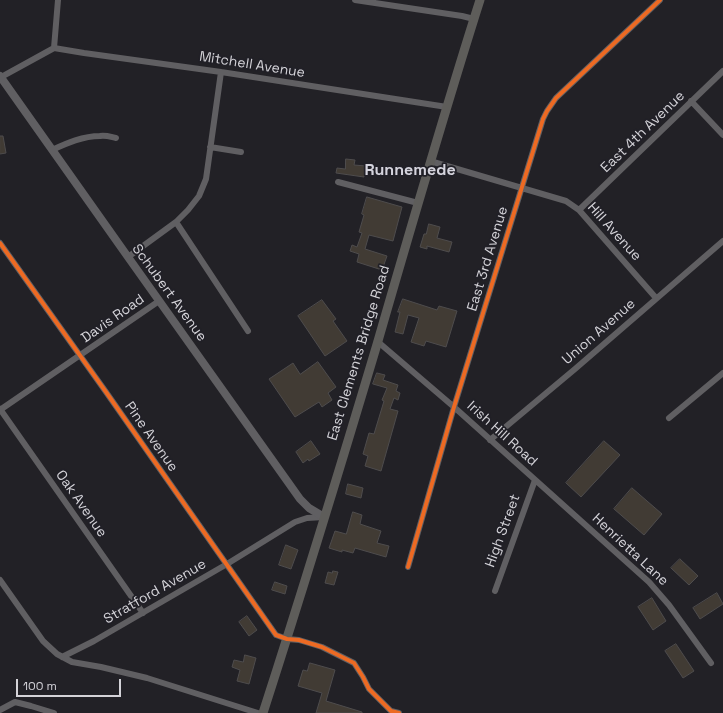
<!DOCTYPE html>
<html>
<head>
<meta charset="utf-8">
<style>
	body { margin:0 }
	#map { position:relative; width:723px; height:713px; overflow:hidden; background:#222126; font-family:"Space Grotesk",sans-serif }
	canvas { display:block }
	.scale { position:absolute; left:16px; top:679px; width:105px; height:18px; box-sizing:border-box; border:2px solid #d4d3d8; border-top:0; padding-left:5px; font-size:12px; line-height:14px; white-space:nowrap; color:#d4d3d8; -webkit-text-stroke:3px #212027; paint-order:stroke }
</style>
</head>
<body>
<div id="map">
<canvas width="723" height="713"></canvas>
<div class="scale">100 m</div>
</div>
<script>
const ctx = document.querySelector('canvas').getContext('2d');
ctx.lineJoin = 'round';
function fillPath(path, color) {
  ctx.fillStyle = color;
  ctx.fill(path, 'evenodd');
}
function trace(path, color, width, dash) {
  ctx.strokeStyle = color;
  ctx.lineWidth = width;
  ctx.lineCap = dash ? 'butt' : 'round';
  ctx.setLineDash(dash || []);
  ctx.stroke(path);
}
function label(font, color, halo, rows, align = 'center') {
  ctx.font = font + ' "Space Grotesk",sans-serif';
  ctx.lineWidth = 3.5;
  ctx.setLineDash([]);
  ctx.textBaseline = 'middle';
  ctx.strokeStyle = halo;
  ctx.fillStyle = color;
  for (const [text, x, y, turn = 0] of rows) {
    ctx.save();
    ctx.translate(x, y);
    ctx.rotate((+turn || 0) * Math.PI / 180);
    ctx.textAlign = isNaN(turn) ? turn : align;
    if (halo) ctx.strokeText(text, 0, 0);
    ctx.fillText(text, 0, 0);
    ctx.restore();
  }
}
const building = new Path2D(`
	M0 136H3L6 153 0 154Z
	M346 159 355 160 354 165 366 166 364 177 336 173 337 168 345 169Z
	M367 197 402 207 393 241 369 235 365 249 387 256 382 270 357 262 359 254 350 251 352 245 357 247 362 233 359 232 364 215 362 214Z
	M429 224 440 227 437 238 452 242 449 252 427 246V249L420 247 424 234H426Z
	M403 299 437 310 439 306 457 311 446 347 426 341 424 346 411 342 419 318 408 315 403 334 395 332 400 312H398Z
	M322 300 336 319 333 321 347 341 325 356 298 316Z
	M318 362 336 387 328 393 332 400 322 407 319 402 295 417 269 379 293 363 300 374Z
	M377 373 385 375 383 380 398 385 396 391 400 393 398 400 394 398 390 409 398 411 381 471 365 466 368 456 363 454 369 433 374 434 384 401 382 400 387 388 373 384Z
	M311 441 320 454 309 461 308 459 303 463 296 452Z
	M604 441 620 455 581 497 566 483Z
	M348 484 363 488 361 498 346 494Z
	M632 488 662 514 644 535 614 509Z
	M353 512 362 515 360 524 381 531 377 543 389 546 386 557 355 548 353 553 342 550V552L329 548 335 531 346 534Z
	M286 545 298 550 291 569 279 565Z
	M680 559 698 576 689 585 671 568Z
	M333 571 338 572 334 585 325 583 328 572 332 573Z
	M275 582 287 586 285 594 272 590Z
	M717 593 723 604 700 619 693 608Z
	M652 598 666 621 653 630 638 607Z
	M247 616 257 630 249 636 239 622Z
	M676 644 694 671 683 678 665 651Z
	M245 655 256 658 249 684 237 681 240 670 232 667 234 660 243 662Z
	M310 663 335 670 326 701 362 712V713H316L322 693 298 686 303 670 307 671Z`);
fillPath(building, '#413b34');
trace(building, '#4e4c4d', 1);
trace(new Path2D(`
	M355 0 462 16 474 19
	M54 48 84 53 221 72 447 107
	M1 77 54 48 58 0
	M691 101 723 135
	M210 147 241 152
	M52 150C67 143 83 136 100 136 106 135 111 137 116 138
	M430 161 566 201 579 210 656 298
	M338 182 418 203
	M579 210 723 71
	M176 222 248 331
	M0 243 106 392 276 635 287 639 299 640 322 647 354 663 363 677 369 689 391 711 399 713
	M128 257 176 222 188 210 199 196 206 179 221 72
	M377 341 454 407 649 582 669 605 711 663
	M0 409 143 613
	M0 410 159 301
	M669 418 723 373
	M490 440 575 369 723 241
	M408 567 454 407 543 119 547 111 556 98 660 0
	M0 580 43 641 57 654 72 662 101 667 147 678 258 713
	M495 591 535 480
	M62 657 94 641 227 564 295 522 307 518 324 517
	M0 710 15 702 31 706 54 713`), '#605f62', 6);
trace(new Path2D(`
	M0 76 128 257 300 499 309 508 324 517`), '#605f62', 8);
trace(new Path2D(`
	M263 713C303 589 341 465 378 341 411 227 444 113 480 0`), '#5e5d5a', 9);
trace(new Path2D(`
	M0 243 106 392 276 635 287 639 299 640 322 647 354 663 363 677 369 689 391 711 399 713
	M408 567 454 407 543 119 547 111 556 98 660 0`), '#ed6a23', 4);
label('14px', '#d4d3d8', '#212027', [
	["Mitchell Avenue",252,65,9],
	["East 4th Avenue",643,132,-44],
	["Hill Avenue",614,232,48],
	["East 3rd Avenue",488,259,-73],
	["Schubert Avenue",169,293,54],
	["Davis Road",113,319,-35],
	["Union Avenue",599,332,-41],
	["East Clements Bridge Road",359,353,-73],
	["Irish Hill Road",502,434,42],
	["Pine Avenue",151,437,55],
	["Oak Avenue",81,504,55],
	["High Street",503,531,-70],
	["Henrietta Lane",630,550,43],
	["Stratford Avenue",155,592,-30]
]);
label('bold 16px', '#d5d4dd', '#212027', [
	["Runnemede",410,171]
]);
</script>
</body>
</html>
